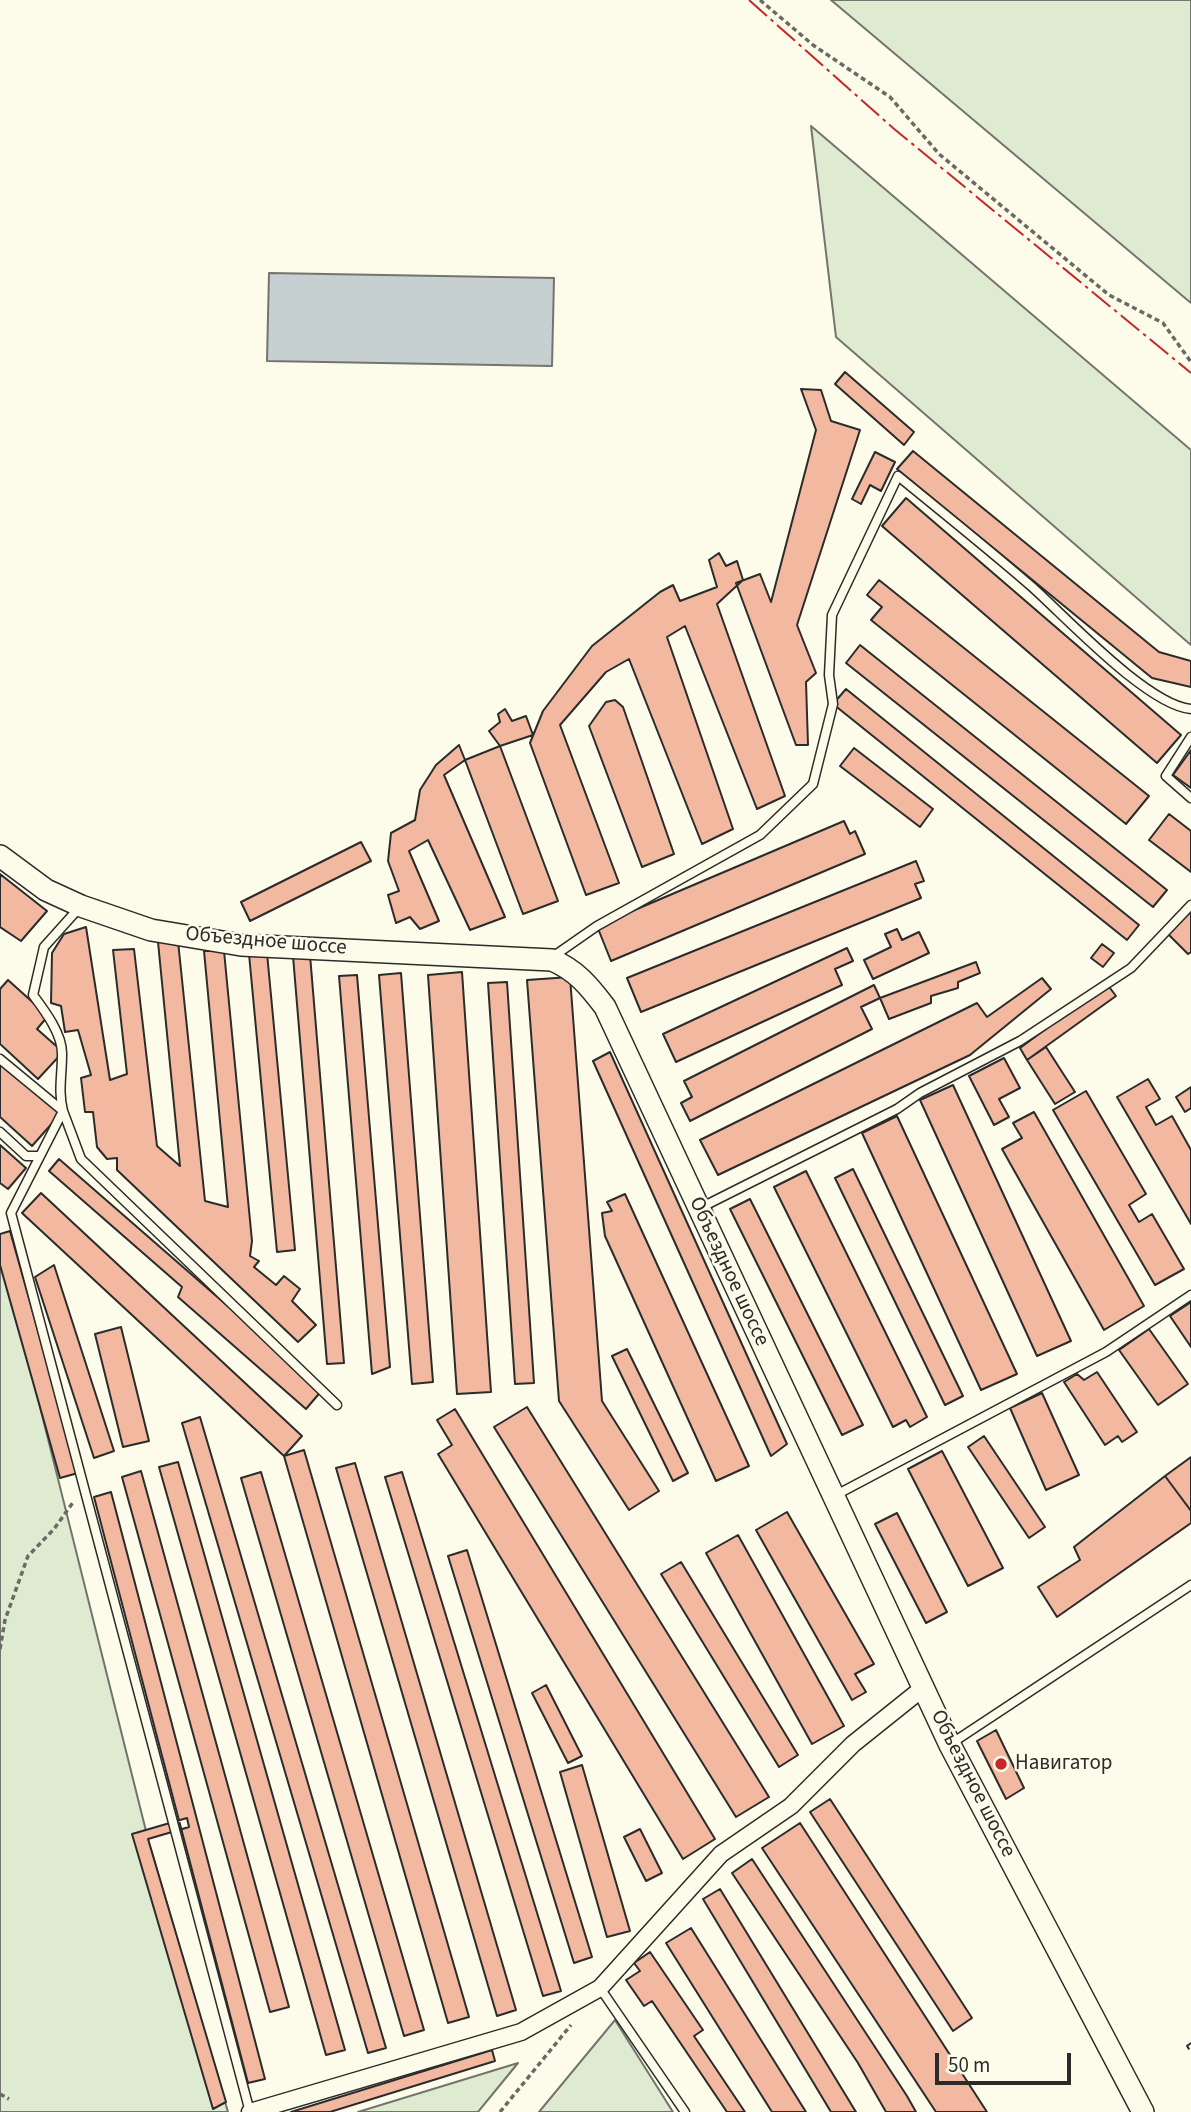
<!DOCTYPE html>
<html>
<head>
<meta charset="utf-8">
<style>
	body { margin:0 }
	#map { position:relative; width:1191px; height:2112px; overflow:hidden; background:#fdfbea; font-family:"Source Sans 3",sans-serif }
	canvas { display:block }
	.scale { position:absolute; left:935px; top:2053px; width:136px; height:32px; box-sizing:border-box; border:4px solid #2b2b2b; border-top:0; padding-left:9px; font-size:21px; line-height:24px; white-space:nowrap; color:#2b2b2b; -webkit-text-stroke:5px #fdfbea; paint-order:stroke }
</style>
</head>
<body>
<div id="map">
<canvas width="1191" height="2112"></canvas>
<div class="scale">50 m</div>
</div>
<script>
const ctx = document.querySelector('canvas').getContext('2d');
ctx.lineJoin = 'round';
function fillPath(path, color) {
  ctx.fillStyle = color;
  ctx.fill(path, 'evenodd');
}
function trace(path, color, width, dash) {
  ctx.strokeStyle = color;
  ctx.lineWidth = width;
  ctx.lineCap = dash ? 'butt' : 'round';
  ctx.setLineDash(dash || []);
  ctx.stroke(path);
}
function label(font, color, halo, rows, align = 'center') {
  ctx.font = font + ' "Source Sans 3",sans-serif';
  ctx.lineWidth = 5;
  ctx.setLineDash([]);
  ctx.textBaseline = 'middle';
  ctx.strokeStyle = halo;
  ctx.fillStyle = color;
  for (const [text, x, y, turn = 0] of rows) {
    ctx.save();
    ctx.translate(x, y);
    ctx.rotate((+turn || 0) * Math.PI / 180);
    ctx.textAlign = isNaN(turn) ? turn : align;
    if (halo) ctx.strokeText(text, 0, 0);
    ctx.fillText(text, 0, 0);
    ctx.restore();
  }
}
const green = new Path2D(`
	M831 0H1191V303Z
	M811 126 1191 450V645L836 337Z
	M0 1247 148 1839 228 2112H0Z
	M615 2020 673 2112H539Z
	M518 2063 478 2112H358Z`);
fillPath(green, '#deebd1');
trace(green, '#74746e', 2);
const water = new Path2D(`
	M269 273 554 278 552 366 267 361Z`);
fillPath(water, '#c7d0d0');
trace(water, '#74746e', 2);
const building = new Path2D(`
	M845 372 914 432 904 445 835 384Z
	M801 389 821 390 831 421 860 430 797 625 816 673 806 682 808 745H796L736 583 760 574 771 602 816 430Z
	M913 451 1159 652 1191 661V687L1152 678 897 469Z
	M875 452 895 462 881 491 870 485 861 504 852 499Z
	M906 498 1181 735 1157 763 882 526Z
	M719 553 726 566 737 561 743 580 717 604 785 796 757 809 685 626 667 637 733 829 702 844 629 659 606 672 560 725 619 883 586 895 530 743 543 711 592 646 660 592 673 585 680 601 717 587 709 560Z
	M879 580 1149 796 1126 824 871 620 882 607 867 595Z
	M860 645 1167 890 1153 907 846 663Z
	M846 689 1139 925 1127 940 833 704Z
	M615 700 623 707 674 854 642 867 589 726 606 702Z
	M505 709 512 721 526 716 533 735 500 746 489 731 500 722 498 714Z
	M459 745 465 760 444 775 505 917 470 930 428 840 409 851 439 921 420 929 410 917 396 923 388 895 399 891 388 861 391 833 415 820 420 790 436 765Z
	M500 746 558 901 523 914 465 760Z
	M854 748 933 809 920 827 840 766Z
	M1191 750V788L1173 775Z
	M1169 814 1191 831V872L1149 840Z
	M844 821 850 834 855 831 865 854 611 961 597 926Z
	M361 842 371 861 250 921 241 902Z
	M916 861 924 881 915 884 921 898 641 1012 627 978Z
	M0 874 47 911 21 941 0 927Z
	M1191 910V952L1188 954 1167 933Z
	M86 927 110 1080 127 1074 113 950 134 949 157 1146 180 1166 158 942 178 941 205 1201 228 1207 204 951H224L252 1241 250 1256 259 1261 254 1267 276 1285 284 1276 300 1289 292 1301 316 1325 298 1342 117 1170V1158L107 1159 97 1147 93 1112H85L81 1078 91 1075 78 1030 65 1032 61 1006 51 1003 52 953 64 934Z
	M897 929 902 940 919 932 929 953 873 979 864 960 891 947 885 934Z
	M1102 944 1114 953 1103 967 1091 958Z
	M847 948 853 961 835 969 842 985 676 1062 663 1034Z
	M267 953 295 1250 277 1252 249 954Z
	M310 955 344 1363 327 1364 293 956Z
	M976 962 980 973 958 982V988L931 996V1003L889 1019 880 998Z
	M462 972 491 1392 457 1394 428 975Z
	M401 973 433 1382 412 1384 379 975Z
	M357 975 390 1367 372 1374 339 976Z
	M570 977 602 1401 659 1491 629 1510 559 1401 527 980Z
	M1042 978 1051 989 970 1055 718 1175 700 1140 977 1003 987 1017Z
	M8 980 48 1016 37 1029 63 1052 38 1079 0 1044V989Z
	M507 982 534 1383 515 1384 488 983Z
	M1107 984 1116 996 1027 1060 1020 1048Z
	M874 985 880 998 861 1007 872 1029 690 1121 681 1103 692 1097 684 1081Z
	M1046 1047 1075 1092 1055 1104 1027 1060Z
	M610 1052 787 1444 771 1456 593 1061Z
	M0 1055 63 1111 32 1146 0 1117Z
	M1004 1058 1020 1088 999 1099 1009 1117 994 1125 969 1076Z
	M1148 1079 1160 1099 1146 1107 1156 1125 1172 1116 1191 1150V1224L1117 1097Z
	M953 1085 1071 1341 1037 1356 920 1100Z
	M1191 1087V1108L1185 1112 1176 1097Z
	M1086 1091 1146 1194 1129 1205 1139 1222 1152 1214 1184 1269 1155 1285 1053 1110Z
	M1034 1112 1144 1306 1104 1330 1002 1149 1022 1138 1013 1123Z
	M897 1116 1017 1374 981 1390 862 1133Z
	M0 1145 26 1168 8 1189 0 1183Z
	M59 1159 323 1389 306 1409 178 1297 182 1287 49 1171Z
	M853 1169 963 1396 945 1405 835 1178Z
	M806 1171 927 1417 910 1427 906 1420 893 1427 774 1187Z
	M41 1193 302 1436 284 1456 22 1213Z
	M625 1194 749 1466 716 1481 605 1236 602 1213 612 1211 607 1202Z
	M750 1199 863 1425 842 1435 730 1209Z
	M10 1231 78 1473 60 1478 0 1265V1234Z
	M54 1265 114 1451 94 1458 35 1277Z
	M1191 1302V1347L1170 1316Z
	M121 1327 149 1441 123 1447 95 1334Z
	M1149 1329 1188 1384 1158 1405 1119 1350Z
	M627 1349 688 1473 673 1481 612 1356Z
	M1097 1372 1137 1432 1122 1442 1118 1436 1105 1445 1064 1382 1077 1374 1084 1380Z
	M1042 1393 1079 1475 1046 1490 1010 1408Z
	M527 1407 769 1797 736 1817 494 1427Z
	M455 1409 715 1839 683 1859 438 1454 452 1445 437 1420Z
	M200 1417 386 2048 368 2053 182 1423Z
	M984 1436 1045 1527 1029 1538 968 1447Z
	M304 1450 469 2017 448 2023 284 1456Z
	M942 1451 1003 1568 968 1586 908 1469Z
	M1191 1457V1511L1165 1476Z
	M178 1462 345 2050 326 2055 159 1467Z
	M355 1463 516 2010 497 2016 336 1468Z
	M141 1471 289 2007 270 2012 122 1477Z
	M261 1472 424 2030 404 2036 241 1478Z
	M402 1472 561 1991 543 1996 385 1477Z
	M1165 1476 1191 1511V1523L1057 1617 1038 1587 1080 1560 1074 1547Z
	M111 1492 265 2079 248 2083 94 1497Z
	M787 1512 874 1664 855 1674 866 1692 852 1700 756 1530Z
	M897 1513 947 1612 926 1623 875 1524Z
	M738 1535 844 1726 812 1744 706 1553Z
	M467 1550 592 1957 574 1963 448 1556Z
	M681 1562 798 1755 779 1767 661 1574Z
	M546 1685 582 1756 568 1763 532 1693Z
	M996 1730 1024 1788 1006 1799 977 1741Z
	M582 1765 630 1931 607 1937 560 1772Z
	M830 1799 972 2018 953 2031 810 1812Z
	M187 1818 189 1827 148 1839 226 2102 213 2109 132 1834Z
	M800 1823 987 2112H936L762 1848Z
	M640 1829 662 1873 646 1881 624 1837Z
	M752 1859 907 2096 916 2112H886L858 2063 732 1873Z
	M720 1889 856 2112H831L703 1899Z
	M691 1928 806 2112H772L666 1943Z
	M650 1952 703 2030 694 2036 745 2112H727L652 2001 644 2006 626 1980 640 1971 634 1963Z
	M492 2050 495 2061 330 2112H291Z`);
fillPath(building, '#f2b8a0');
trace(building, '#2b2b2b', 2);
const service = new Path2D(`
	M1191 737 1166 776 1191 798
	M79 908 44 947 33 995C45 1011 63 1035 62 1055 62 1075 58 1092 63 1111L11 1213 250 2112
	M551 958 597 926 760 835 813 784 833 704 829 675 832 615 898 476C942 512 987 548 1031 586 1066 617 1147 705 1191 709
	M0 1059 63 1111 81 1159 337 1405
	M0 1132 26 1156H40
	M702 1207 897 1109 920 1093 1020 1041 1131 968 1191 905
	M836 1495 1106 1352 1191 1295
	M952 1743 1191 1585
	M600 1988 685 2112`);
const minor = new Path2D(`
	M250 2112 521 2032 600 1988 721 1854 791 1806 853 1744 923 1688`);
const tertiary = new Path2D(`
	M0 856 46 890 81 906 151 930 241 945 552 960C576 970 589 986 605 1007L950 1745 1143 2112`);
trace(service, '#2b2b2b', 11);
trace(minor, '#2b2b2b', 19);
trace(tertiary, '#2b2b2b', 24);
trace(new Path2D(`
	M760 0 813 45 890 97 939 154 1109 295 1163 323 1191 362
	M0 1649 5 1620 28 1556 54 1529 74 1501
	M0 2094 9 2099
	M500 2112 571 2025`), '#6a6964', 3.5, [5, 3.5]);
trace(service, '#fdfbea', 8);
trace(minor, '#fdfbea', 16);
trace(tertiary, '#fdfbea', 21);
trace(new Path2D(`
	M1191 2043 1187 2046 1191 2052`), '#2b2b2b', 2, [9, 3.5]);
trace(new Path2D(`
	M749 0 893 128 1191 373`), '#c62828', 2, [24, 5, 3.5, 5]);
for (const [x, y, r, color] of [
	[1001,1764,7,"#c62828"]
]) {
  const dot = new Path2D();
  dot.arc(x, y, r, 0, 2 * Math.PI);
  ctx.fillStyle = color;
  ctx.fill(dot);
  trace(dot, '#fdfbea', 2.5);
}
label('21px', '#2b2b2b', '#fdfbea', [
	["Объездное шоссе",266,942,5],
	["Объездное шоссе",728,1272,65],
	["Объездное шоссе",972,1784,63]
]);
label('21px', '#2b2b2b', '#fdfbea', [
	["Навигатор",1015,1764]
], 'left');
</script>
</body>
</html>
